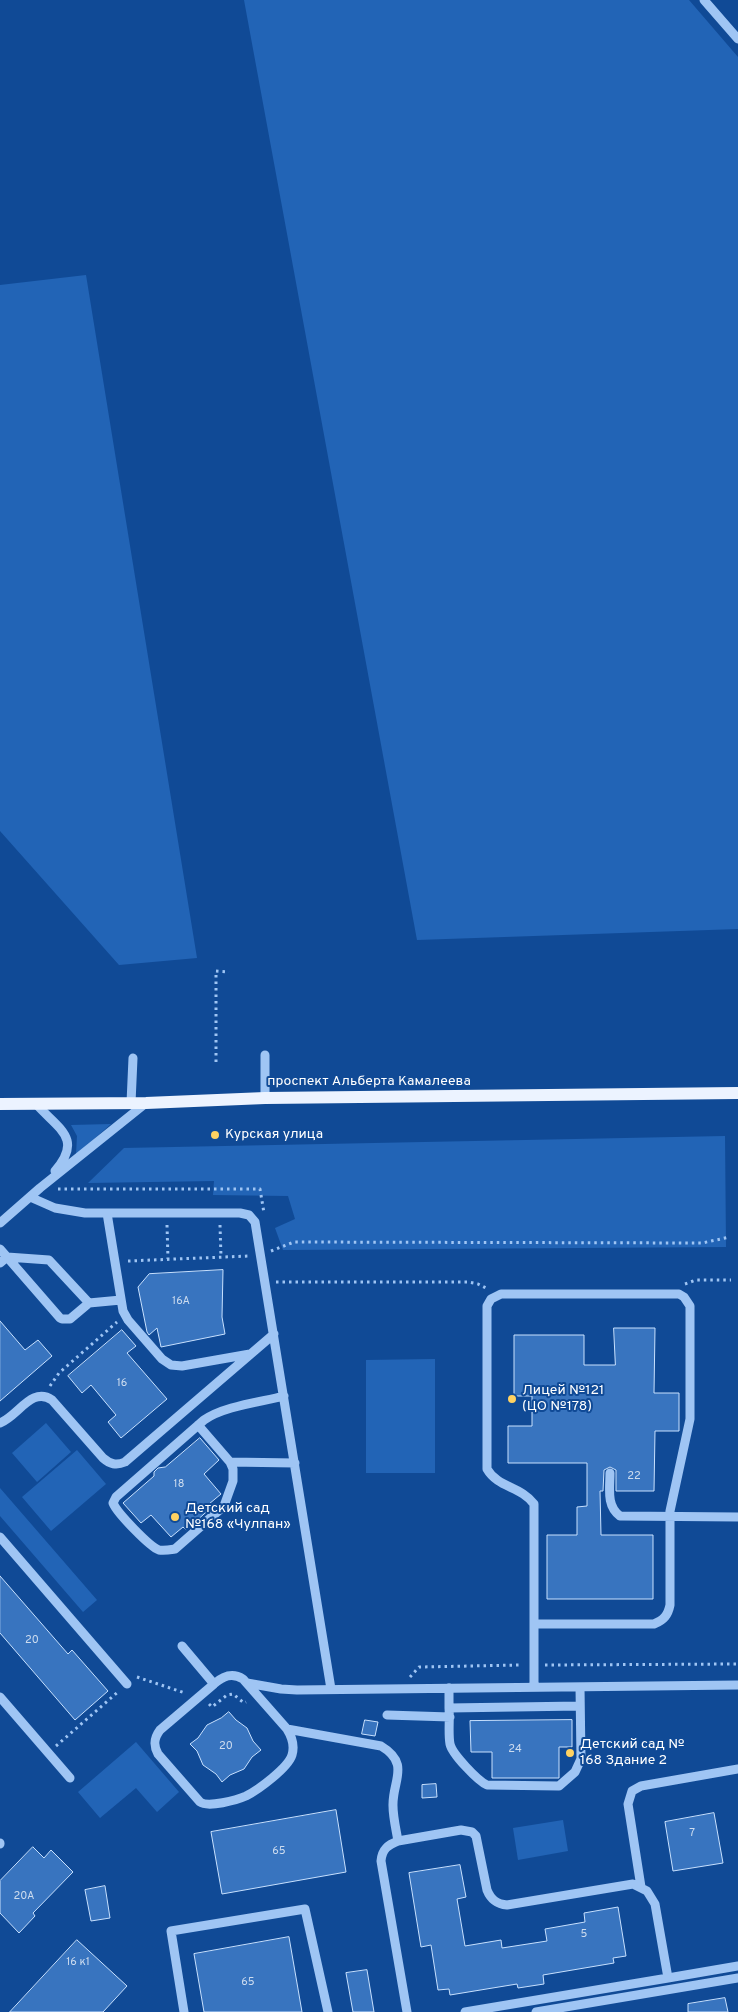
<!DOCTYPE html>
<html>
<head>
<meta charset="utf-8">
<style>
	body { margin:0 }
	canvas { display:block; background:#104a96 }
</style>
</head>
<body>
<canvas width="738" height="2012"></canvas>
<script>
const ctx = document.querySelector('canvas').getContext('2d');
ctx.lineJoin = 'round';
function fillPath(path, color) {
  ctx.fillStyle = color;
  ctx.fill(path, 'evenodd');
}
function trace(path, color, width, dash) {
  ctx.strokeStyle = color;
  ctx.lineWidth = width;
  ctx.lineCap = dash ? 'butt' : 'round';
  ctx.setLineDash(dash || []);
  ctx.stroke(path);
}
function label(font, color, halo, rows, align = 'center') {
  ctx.font = font + ' Overpass,sans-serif';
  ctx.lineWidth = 4;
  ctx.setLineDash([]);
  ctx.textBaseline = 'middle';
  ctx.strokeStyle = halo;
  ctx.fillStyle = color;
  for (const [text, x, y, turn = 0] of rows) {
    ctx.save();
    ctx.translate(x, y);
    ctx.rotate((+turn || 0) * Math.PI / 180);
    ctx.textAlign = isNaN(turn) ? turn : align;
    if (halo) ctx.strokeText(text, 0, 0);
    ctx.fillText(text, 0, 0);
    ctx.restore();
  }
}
fillPath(new Path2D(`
	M244 0H689L738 57V929L417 940Z
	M86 275 197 958 119 965 0 831V285Z
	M111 1124 76 1155 77 1136 71 1125Z
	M725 1136 726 1247 283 1250 275 1228 295 1219 288 1196 213 1195 214 1181 88 1183 124 1148Z
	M435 1359V1473H366V1360Z
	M46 1423 71 1452 37 1482 12 1453Z
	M77 1450 106 1484 51 1531 22 1497Z
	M0 1488 97 1600 83 1612 0 1516Z
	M136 1742 179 1792 157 1812 136 1788 100 1818 78 1792Z
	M563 1820 568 1851 518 1860 513 1828Z`), '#2264b6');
const building = new Path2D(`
	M223 1270 222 1317 225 1334 161 1347 157 1328 149 1335 147 1332 138 1287 149 1274Z
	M0 1321 25 1350 38 1340 52 1356 0 1401Z
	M614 1328H655L654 1393H679V1431H655L654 1491H616V1470L610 1467 604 1470 603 1491H600L601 1535H653V1599H547V1535H577V1507L587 1506V1463H508V1426H532V1396H514V1335H584V1365H615Z
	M122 1330 136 1346 127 1353 167 1399 121 1438 108 1422 116 1415 91 1385 82 1393 68 1376Z
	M200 1438 219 1460 204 1474 221 1494 209 1504 212 1507 186 1530 183 1527 171 1537 151 1515 141 1523 123 1503 154 1476V1472L158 1468 165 1467Z
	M0 1576 68 1654 72 1650 108 1691 75 1720 0 1633Z
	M229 1712 236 1720 247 1728 253 1741 261 1750 252 1757 244 1769 230 1775 222 1782 216 1774 203 1765 197 1751 190 1744 198 1738 207 1725 221 1718Z
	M365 1720 378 1722 375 1736 362 1734Z
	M572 1720V1747H559V1778H492V1752H471L470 1721Z
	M436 1784 437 1797 422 1798V1785Z
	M336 1810 346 1872 222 1894 211 1832Z
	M714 1813 723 1863 673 1871 665 1822Z
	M33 1847 44 1858 51 1850 73 1872 33 1913 35 1916 19 1933 0 1913V1881Z
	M460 1865 466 1897 457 1899 465 1946 501 1940 502 1948 547 1941 545 1929 585 1922 584 1913 618 1907 626 1956 613 1958 614 1963 543 1975 544 1984 518 1988 517 1984 450 1995 449 1989 438 1990 431 1945 421 1947 409 1873Z
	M105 1886 110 1918 91 1921 85 1890Z
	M289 1937 302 2012H204L194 1954Z
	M77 1940 127 1986 103 2012H10Z
	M367 1970 374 2012H353L346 1973Z
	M725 1998 728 2012H688V2004Z`);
fillPath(building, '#3874bf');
trace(building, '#c7e0fe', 1);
trace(new Path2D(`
	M216 1062V971L229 972
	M58 1189H260L264 1213
	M167 1225 168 1259
	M220 1225 221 1257
	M271 1251 294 1242 702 1243 730 1237
	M128 1261 249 1256
	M276 1282H468L478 1284 486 1288
	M685 1284 696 1280H731
	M50 1386 59 1373 117 1322
	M545 1665 738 1664
	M137 1677 185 1693
	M410 1677 419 1667 522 1665
	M209 1704 212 1707 227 1695 233 1694 244 1703 246 1702
	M56 1746 119 1691`), '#9fc5f4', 3, [2.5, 4]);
trace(new Path2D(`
	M704 0 738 39
	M265 1055V1098
	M131 1103 133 1058
	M37 1105C59 1129 83 1139 55 1171
	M30 1197 55 1208 85 1213H240L249 1215 255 1222 331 1689
	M107 1213 123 1311 128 1320 162 1359 171 1365 182 1366 250 1354
	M0 1223 40 1188 146 1103
	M0 1249 7 1257 60 1318 62 1319H70L89 1303 49 1260 7 1257 0 1263
	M89 1303 121 1300
	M0 1423C18 1416 32 1386 52 1400L103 1458C110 1464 116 1466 125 1462L274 1334
	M198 1425 230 1462 233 1469V1481L224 1506 175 1549C169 1550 164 1551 159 1550 150 1547 117 1513 113 1503L116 1497 204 1420C224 1406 261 1402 284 1396
	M230 1462 295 1463
	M610 1473C610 1488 606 1506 620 1516L738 1517
	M0 1537 127 1684
	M534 1624H654C664 1620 668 1615 670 1605V1511L690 1419V1306L684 1297 679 1294H501L491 1299 487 1306V1469C498 1488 521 1486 534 1504 534 1565 534 1626 534 1687
	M182 1646 214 1684C223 1676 232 1672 243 1679L287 1729C292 1737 295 1745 292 1755 288 1768 258 1790 246 1796 237 1800 208 1808 200 1802L158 1754C153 1745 154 1738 160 1730L214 1684
	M247 1683 281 1689 297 1690 738 1685
	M580 1687 581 1759 575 1772 559 1786 487 1785C478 1781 452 1754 450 1744 448 1733 450 1719 449 1708L580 1706
	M449 1688V1708
	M0 1697 70 1778
	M387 1715 450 1717
	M287 1729 381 1746C411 1764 392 1781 393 1806 393 1817 396 1829 398 1841
	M0 1843V1844
	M641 1887 628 1804 632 1791 641 1786 738 1769
	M184 2012 171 1931 305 1909 328 2012
	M407 2012 381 1861C382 1849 388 1845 398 1841L461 1830 472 1832 476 1836 487 1890C491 1900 497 1904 507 1905L633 1884 647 1891 655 1904 668 1978 738 1966
	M465 2012 668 1978
	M536 2012 738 1978`), '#9fc5f4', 9);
trace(new Path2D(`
	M0 1104 146 1103 265 1098 738 1093`), '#ecf3ff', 12);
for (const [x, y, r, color] of [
	[215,1135,5,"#ffd262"],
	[512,1399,5,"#ffd262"],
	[175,1517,5,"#ffd262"],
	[570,1753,5,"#ffd262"]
]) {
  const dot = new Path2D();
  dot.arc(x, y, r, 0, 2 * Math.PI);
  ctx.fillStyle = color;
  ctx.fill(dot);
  trace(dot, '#104a96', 2);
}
label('11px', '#cddcef', null, [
	["16А",181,1302],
	["16",122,1384],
	["22",634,1477],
	["18",179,1485],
	["20",32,1641],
	["20",226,1747],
	["24",515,1750],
	["7",692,1834],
	["65",279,1852],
	["20А",24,1897],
	["5",584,1935],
	["16 к1",78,1963],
	["65",248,1983]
]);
label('14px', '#fff', '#104a96', [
	["проспект Альберта Камалеева",369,1082]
]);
label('14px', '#fff', '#104a96', [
	["Курская улица",225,1135],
	["Лицей №121",522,1391],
	["(ЦО №178)",522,1407],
	["Детский сад",185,1509],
	["№168 «Чулпан»",185,1525],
	["Детский сад №",580,1745],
	["168 Здание 2",580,1761]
], 'left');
</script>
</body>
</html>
